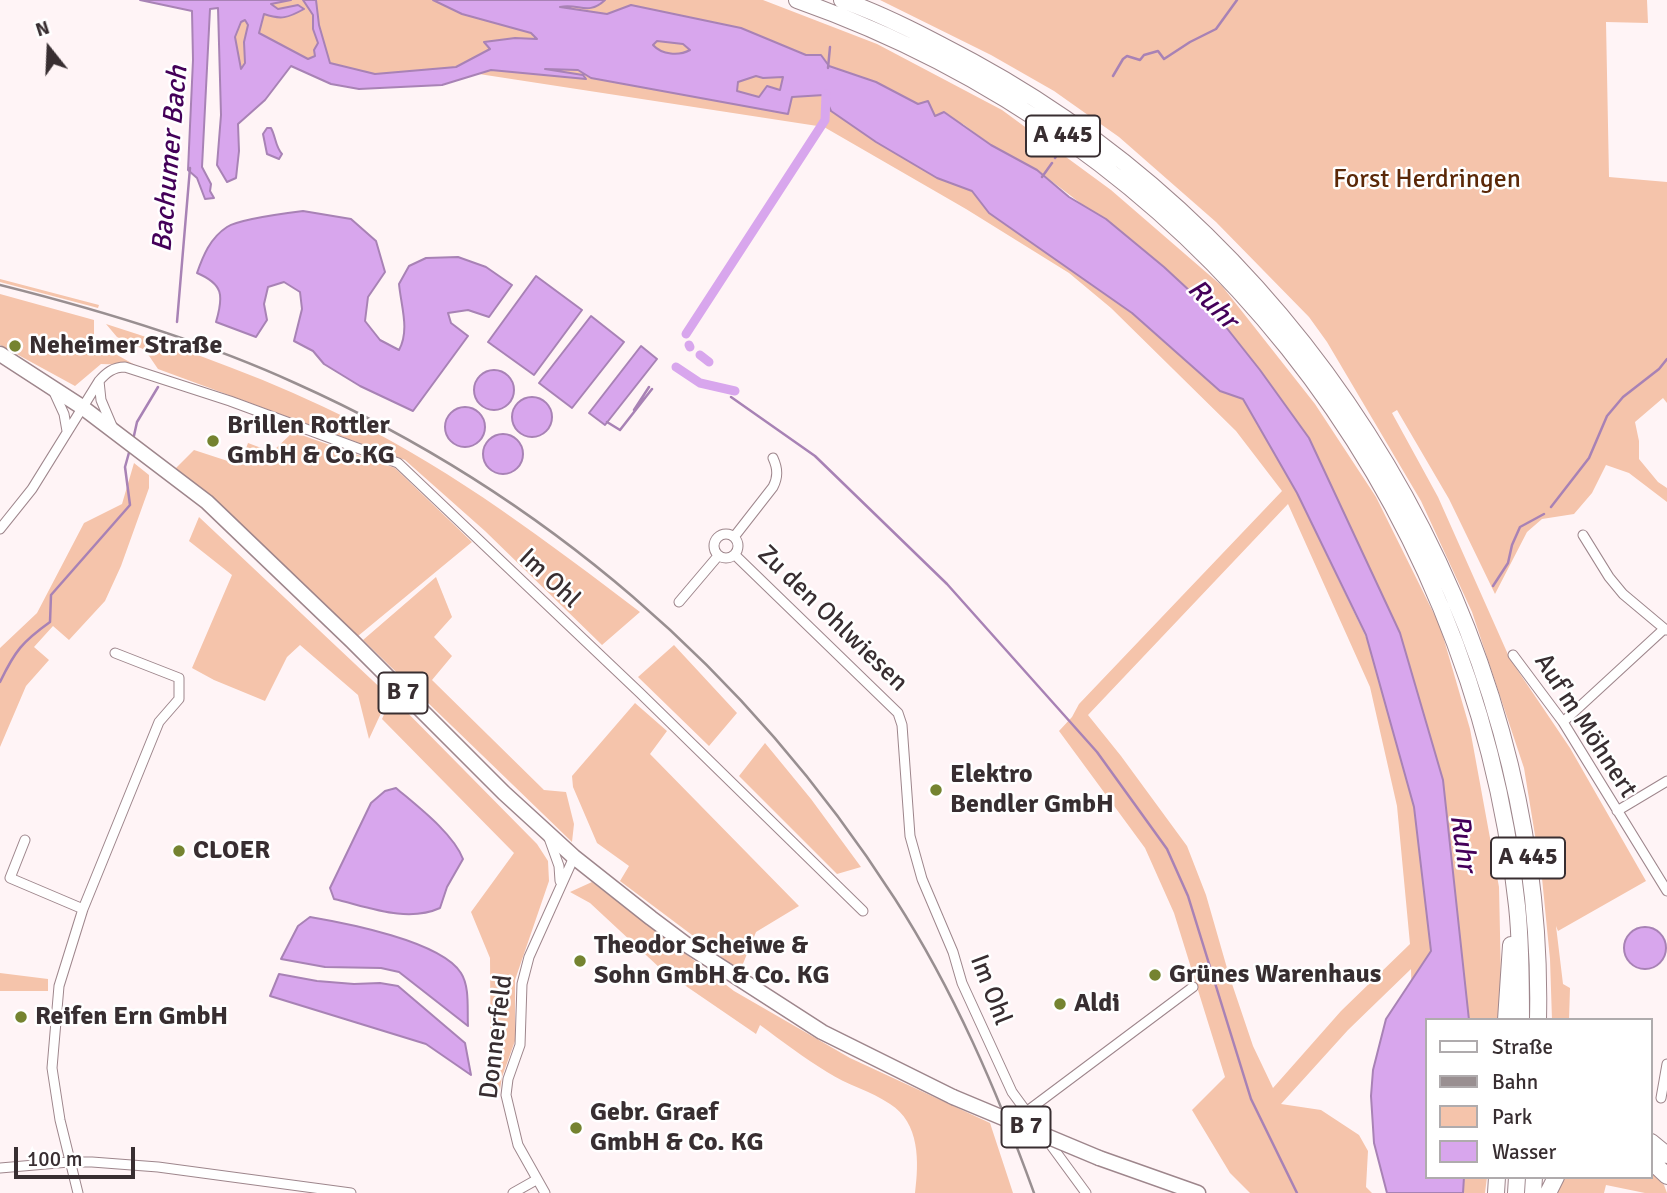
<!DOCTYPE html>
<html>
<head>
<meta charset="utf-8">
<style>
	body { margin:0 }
	#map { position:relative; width:1667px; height:1193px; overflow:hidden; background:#fff4f6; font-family:Signika,sans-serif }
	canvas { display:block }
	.legend { position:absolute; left:1425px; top:1018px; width:228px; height:161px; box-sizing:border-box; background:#fff; border:2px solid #afabad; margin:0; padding:9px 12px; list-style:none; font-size:21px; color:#382e31 }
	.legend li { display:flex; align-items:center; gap:14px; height:35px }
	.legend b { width:35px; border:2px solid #afabad }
	.north { position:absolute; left:14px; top:14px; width:70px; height:70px; -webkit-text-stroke:5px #fff; paint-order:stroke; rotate:342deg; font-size:19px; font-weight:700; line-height:28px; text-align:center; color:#382e31 }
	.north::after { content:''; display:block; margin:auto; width:24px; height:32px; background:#382e31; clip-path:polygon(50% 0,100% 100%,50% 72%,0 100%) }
	.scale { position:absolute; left:14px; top:1147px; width:121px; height:32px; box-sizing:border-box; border:4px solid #382e31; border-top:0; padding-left:9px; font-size:21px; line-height:24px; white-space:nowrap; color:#382e31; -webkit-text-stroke:5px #fff; paint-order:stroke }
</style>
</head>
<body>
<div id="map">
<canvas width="1667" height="1193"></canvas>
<ul class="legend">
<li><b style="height:9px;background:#fff"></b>Straße</li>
<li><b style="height:9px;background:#998f91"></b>Bahn</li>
<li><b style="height:19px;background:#f5c4ab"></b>Park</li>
<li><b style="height:19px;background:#d8a6ed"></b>Wasser</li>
</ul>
<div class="north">N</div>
<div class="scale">100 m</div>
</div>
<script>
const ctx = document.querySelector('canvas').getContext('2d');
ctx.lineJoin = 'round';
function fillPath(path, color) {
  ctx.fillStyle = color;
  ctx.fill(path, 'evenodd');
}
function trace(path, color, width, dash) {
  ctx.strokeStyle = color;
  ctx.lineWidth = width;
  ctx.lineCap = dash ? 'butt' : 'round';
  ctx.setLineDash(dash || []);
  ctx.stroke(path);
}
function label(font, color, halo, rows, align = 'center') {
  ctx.font = font + ' Signika,sans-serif';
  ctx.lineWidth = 5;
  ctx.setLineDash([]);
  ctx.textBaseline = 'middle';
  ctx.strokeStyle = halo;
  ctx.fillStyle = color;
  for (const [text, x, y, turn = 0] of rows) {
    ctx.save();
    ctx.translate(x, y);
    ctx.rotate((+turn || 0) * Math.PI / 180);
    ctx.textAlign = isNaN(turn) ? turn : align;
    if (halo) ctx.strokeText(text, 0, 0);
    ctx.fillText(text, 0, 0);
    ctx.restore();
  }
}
fillPath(new Path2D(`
	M291 0H303L313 15V29L318 43 315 56 308 59 259 33 264 14 298 5 278 9 270 4Z
	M316 0H433L462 14 531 33 538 40 515 38 484 43 491 48 456 67 375 74 330 63 319 25Z
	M605 0H763L877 44 1002 110 1111 190 1222 286 1315 404 1376 497 1440 626 1470 729 1499 887 1501 980 1498 1020H1469L1443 780 1400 633 1164 267 1037 170 991 145 963 124 936 116 918 104 876 82 829 66 821 55H806L741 28 631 5 607 14 558 7C579 2 583 15 605 0Z
	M880 0H1647L1648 23 1606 22 1609 177 1667 182V403L1663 398 1635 422 1639 441V459L1658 482 1667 488V502L1629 473 1606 465 1592 493 1574 514 1542 519 1527 532 1495 594 1449 499 1397 410 1392 413 1438 497 1510 659 1570 748 1646 881 1558 931 1556 926 1563 984 1570 988 1569 1020H1552L1550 959 1542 878 1524 768 1472 612 1421 501 1327 342 1309 317 1216 222 1119 137 1054 91 991 55Z
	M246 20 248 25 244 42 245 63 240 69 235 37 241 22Z
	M657 41 683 44 690 50C679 56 663 55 653 45Z
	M536 68 578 70 592 78 788 113 792 96 824 95 937 178 972 191 989 213 1132 313 1220 391 1243 399 1297 493 1384 675 1412 766 1430 923 1432 1020H1427V1177L1397 1193 1413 1043 1411 969 1348 1030 1281 1104 1321 1110 1359 1135 1368 1151 1366 1187 1372 1193H1250L1230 1173 1192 1110 1225 1077 1174 913 1145 848 1059 731 1072 717 1079 704 1282 491 1236 431 1111 308 1069 273 966 209 824 127 479 74 491 70ZM1288 504 1370 687 1397 806 1410 944 1341 1011 1273 1088 1253 1046 1229 975 1206 895 1187 846 1121 756 1088 715Z
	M756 76 763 78 784 77 780 91 759 97 737 91V82Z
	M0 279 99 305 98 308 0 282Z
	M0 294 94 320V342L135 365 101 364 75 386 0 345Z
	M106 324C191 351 273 381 353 421 456 472 549 543 640 612L602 645 485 531 405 460 158 369 145 350 117 337Z
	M293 432 395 468 472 542 358 636 176 468 194 450 240 465 248 443 272 452Z
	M134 463 149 475V488L121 566 105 601 69 640 53 626 34 647 49 660 26 686 0 747V648L37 613 84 523 122 504Z
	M199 517 389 696 369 739 358 695 300 645 287 657 265 701 214 680 192 668 232 575 189 541Z
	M436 577 452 617 434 637 452 656 432 680 544 790 566 792 574 824 572 842 363 640Z
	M674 645 737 713 709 746 638 677Z
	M392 697 537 844 548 861 549 881 515 980V1041L502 1077 499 1096 494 1095 491 1087 490 958 471 912 514 853 382 719Z
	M635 703 667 731 650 754 799 906 756 932 740 971 620 881 629 866 597 843 573 787 572 776Z
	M765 743 811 799 861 867 837 874 739 776Z
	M592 882 734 991 850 1058 990 1123 1013 1193H915C919 1162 920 1123 890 1104 871 1091 847 1085 827 1072 804 1058 782 1041 760 1025L756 1034 661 969 590 903 570 892Z
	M0 973 48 979V991H0Z
	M1651 1169 1664 1185 1667 1193H1645L1606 1185 1604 1193H1554L1564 1177H1651Z
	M1464 1177H1487L1485 1193H1463Z`), '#f5c4ab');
const water = new Path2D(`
	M140 0H291L271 4 278 9 298 5 304 9C288 18 281 20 264 14L259 33 308 59 315 56 314 50 318 43 313 29V15L303 0H316L319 25 330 63 375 74 456 67 490 49 484 42 515 38 537 39 531 33 462 14 433 0H605C588 16 579 3 560 7L607 14 631 5 741 28 806 55H821L829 66 876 82 918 104 928 101 935 116 944 112 991 145 1037 170 1069 197 1106 219 1164 267 1218 317 1260 370 1309 438 1400 633 1443 780 1469 1020H1427V1177H1464L1463 1193H1387L1374 1143 1371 1096 1373 1070 1386 1019 1431 951 1414 807 1366 635 1297 493 1243 399 1220 391 1132 313 989 213 972 191 937 178 876 142 831 111 824 95 792 97 788 114 591 78 578 70 545 69 583 75 586 79 491 70 442 85 359 89 331 84 291 66 265 100 238 124 239 151 236 178 227 182 217 165 221 115 218 8 210 9 202 167 211 184 210 191 214 198 205 199 197 178 188 170 193 60 192 11ZM245 20 248 25 244 42 245 63 241 69 235 37 241 22ZM657 41 683 44 690 50C679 56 662 55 653 45ZM756 76 763 78 783 77 780 90 767 86 759 97 737 91 738 82Z
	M267 128H271C276 137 275 146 282 154L279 159 267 154 263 134Z
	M303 211 351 219 376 241 385 272 368 297 365 321 380 340 399 350C410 330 401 306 399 284L409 266 426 258 458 257 486 267 512 285 489 317 468 310 448 313 451 323 468 336 413 411 360 386 324 364 313 351 294 341 302 309 300 292 284 282 268 287 264 304 267 320 256 337 216 322C224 295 223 284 197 273 203 256 210 238 227 227 239 219 287 213 303 211Z
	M536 276 582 310 534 375 488 342Z
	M591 316 624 342 572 408 539 383Z
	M641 346 657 359 605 425 589 413Z
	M474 390a20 20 0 1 1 40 0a20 20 0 1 1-40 0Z
	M512 417a20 20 0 1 1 40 0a20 20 0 1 1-40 0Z
	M445 427a20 20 0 1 1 40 0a20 20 0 1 1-40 0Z
	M483 454a20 20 0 1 1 40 0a20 20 0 1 1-40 0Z
	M396 788C417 806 453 833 463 859L447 887 440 908C407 923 368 907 334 899L330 888 371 803 385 791Z
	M310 917C345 923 441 941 461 973 470 987 467 1010 468 1026L399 972 381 968 325 967 281 959 298 926Z
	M1624 948a21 21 0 1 1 42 0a21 21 0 1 1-42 0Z
	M279 974 317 981 354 984 380 983 398 986 465 1043 471 1075 426 1044 270 996Z`);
fillPath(water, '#d8a6ed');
trace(water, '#a882b5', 2);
trace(new Path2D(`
	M828 68 830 47
	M1113 76 1123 59 1127 56 1140 60 1144 55 1158 51 1164 59 1190 42 1216 29 1237 0
	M1055 158 1059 152
	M1042 177 1052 163
	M177 322 190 168
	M731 397 815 456 947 584 1097 752 1167 849 1188 896 1251 1099 1297 1193
	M634 410 649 387
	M607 422 620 430 652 389
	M133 440 137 422 158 387
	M1551 507 1589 458 1607 416 1623 397 1659 369 1667 359
	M1493 586 1508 563 1512 545 1520 527 1544 514
	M0 682C15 651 22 642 50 622L51 595 130 505 125 467 130 449`), '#a882b5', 2.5);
trace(new Path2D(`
	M686 334 825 120 826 94
	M689 345 690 347
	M700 355 709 362
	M676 367 700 383 735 391`), '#d8a6ed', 9);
const street = new Path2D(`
	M99 381 101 400 112 426
	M53 390 64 414 67 431
	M0 529 32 489 99 381C106 373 113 367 125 367L230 401 398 463 640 693 863 911
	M714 546a12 12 0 1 1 24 0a12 12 0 1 1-24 0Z
	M1583 535 1609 577 1623 594 1666 630
	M734 537 773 487C778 477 778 469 773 458
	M735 555 898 713 902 725 910 836 922 879 953 952 962 983 1012 1092 1086 1193
	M679 602 718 556
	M1513 655 1563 722 1667 891
	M1563 722 1664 629
	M1617 811 1667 781
	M549 838 559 866 560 881
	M25 840 10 878 83 909
	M1661 1098 1667 1064
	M1026 1112 1193 987
	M0 1168 69 1162H92L158 1167 351 1193
	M78 1193 60 1120 52 1068 59 986 83 909 159 722 179 699V678L115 653
	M513 1193 536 1180
	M545 1193 518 1145 506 1095 508 1079 520 1045 522 984 529 957 574 857`);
const primary = new Path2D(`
	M0 354 82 407 207 502 352 641 504 793 574 857 651 918 687 945 822 1032 953 1097
	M1099 1158 1198 1193`);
const highway = new Path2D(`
	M797 0C1192 139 1472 488 1517 906 1521 943 1521 982 1521 1020
	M842 0C887 16 930 39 973 62 1313 247 1547 630 1538 1020
	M1506 1020 1511 945
	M1651 1142 1667 1155
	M1651 1161 1667 1176
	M1496 1193 1497 1177
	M1516 1193 1517 1177
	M1533 1193 1534 1177
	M1548 1193 1556 1177`);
trace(street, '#9e868c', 11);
trace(primary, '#9e868c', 17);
trace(highway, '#9e868c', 18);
trace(street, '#fff', 9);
trace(primary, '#fff', 14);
trace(highway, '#fff', 16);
trace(new Path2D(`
	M0 285C100 310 201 340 295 383 543 494 748 670 895 899 954 991 997 1091 1034 1193`), '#998f91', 2.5);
const primaryBridge = new Path2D(`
	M953 1097 1099 1158`);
trace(primaryBridge, '#9e868c', 17, []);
trace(primaryBridge, '#fff', 14);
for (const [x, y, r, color] of [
	[15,346,7,"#758330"],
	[213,441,7,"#758330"],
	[936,790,7,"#758330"],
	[179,851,7,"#758330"],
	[580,961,7,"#758330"],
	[1155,975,7,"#758330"],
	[1060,1004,7,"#758330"],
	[21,1017,7,"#758330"],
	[576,1128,7,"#758330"]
]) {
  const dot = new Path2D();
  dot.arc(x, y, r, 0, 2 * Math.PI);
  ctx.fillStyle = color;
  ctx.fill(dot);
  trace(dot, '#fff', 2.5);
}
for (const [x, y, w] of [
	[1063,136,74],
	[403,693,49],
	[1528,858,74],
	[1026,1127,49]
]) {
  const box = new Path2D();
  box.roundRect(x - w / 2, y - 20.5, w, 41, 5);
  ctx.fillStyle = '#fff';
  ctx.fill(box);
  trace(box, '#382e31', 2);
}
label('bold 24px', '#382e31', null, [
	["A 445",1063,136],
	["B 7",403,693],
	["A 445",1528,858],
	["B 7",1026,1127]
]);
label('26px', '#5b2808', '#fff', [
	["Forst Herdringen",1427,180]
]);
label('bold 26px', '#382e31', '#fff', [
	["Neheimer Straße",29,346],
	["Brillen Rottler",227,426],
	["GmbH & Co.KG",227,456],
	["Elektro",950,775],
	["Bendler GmbH",950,805],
	["CLOER",193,851],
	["Theodor Scheiwe &",594,946],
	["Sohn GmbH & Co. KG",594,976],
	["Grünes Warenhaus",1169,975],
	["Aldi",1074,1004],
	["Reifen Ern GmbH",35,1017],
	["Gebr. Graef",590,1113],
	["GmbH & Co. KG",590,1143]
], 'left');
label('26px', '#382e31', '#fff', [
	["Im Ohl",549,579,43],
	["Zu den Ohlwiesen",832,619,44],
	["Auf'm Möhnert",1585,726,57],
	["Im Ohl",990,990,69],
	["Donnerfeld",497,1037,-83]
]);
label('italic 28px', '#440059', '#fff', [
	["Bachumer Bach",171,159,-85],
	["Ruhr",1212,305,45],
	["Ruhr",1462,843,82]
]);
</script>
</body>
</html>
